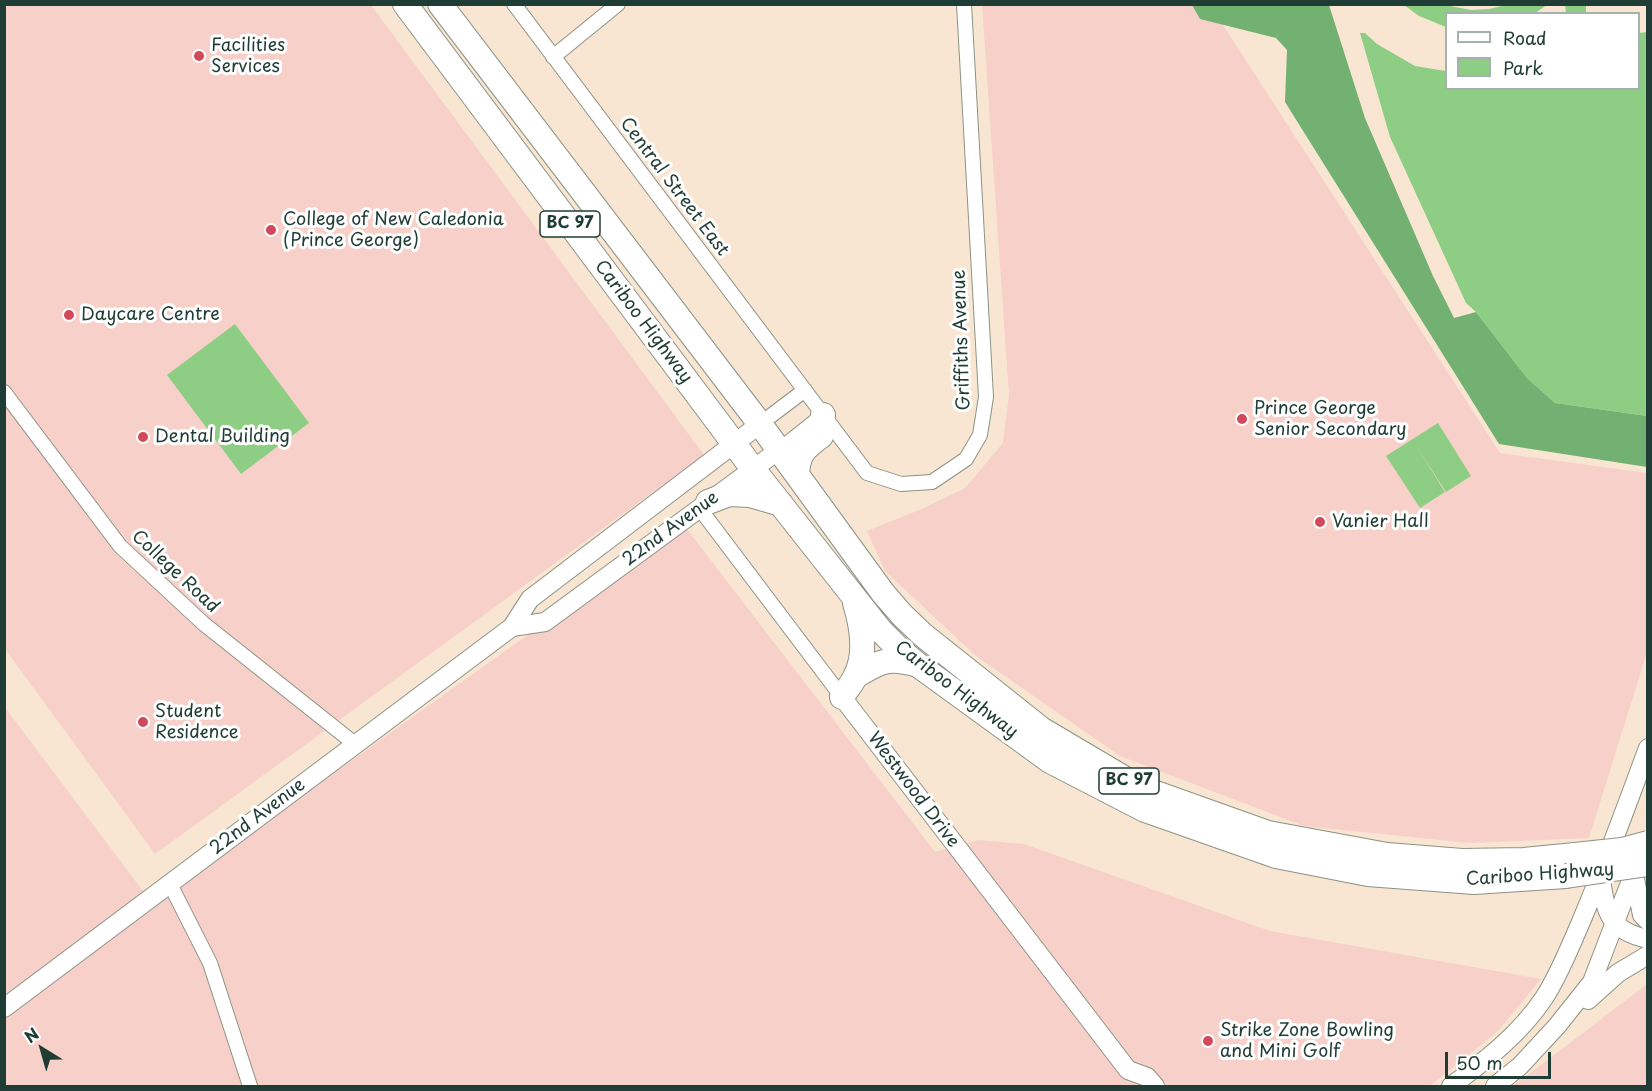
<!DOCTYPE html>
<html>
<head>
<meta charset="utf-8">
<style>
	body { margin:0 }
	#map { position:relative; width:1652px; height:1091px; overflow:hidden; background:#f8e6d3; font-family:"Playpen Sans",sans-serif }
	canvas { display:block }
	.frame { position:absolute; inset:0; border:6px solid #1f3d34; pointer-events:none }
	.legend { position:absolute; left:1445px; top:12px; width:195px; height:78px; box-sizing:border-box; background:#fff; border:2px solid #a5b1ae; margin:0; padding:8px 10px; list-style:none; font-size:18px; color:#1f3d34 }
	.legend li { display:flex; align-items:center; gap:12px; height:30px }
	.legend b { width:30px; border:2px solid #a5b1ae }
	.north { position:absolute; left:12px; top:1019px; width:60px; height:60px; -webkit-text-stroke:4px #fff; paint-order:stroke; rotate:323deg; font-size:16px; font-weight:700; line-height:24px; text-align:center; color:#1f3d34 }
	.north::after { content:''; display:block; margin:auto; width:21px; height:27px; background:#1f3d34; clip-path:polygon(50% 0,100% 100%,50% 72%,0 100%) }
	.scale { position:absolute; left:1445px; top:1052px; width:106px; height:27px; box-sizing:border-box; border:3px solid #1f3d34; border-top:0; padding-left:8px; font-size:18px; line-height:21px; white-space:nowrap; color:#1f3d34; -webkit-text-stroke:4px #fff; paint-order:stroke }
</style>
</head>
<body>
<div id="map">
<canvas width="1652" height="1091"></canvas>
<div class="frame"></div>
<ul class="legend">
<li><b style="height:8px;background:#fff"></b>Road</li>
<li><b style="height:16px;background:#8ece84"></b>Park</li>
</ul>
<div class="north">N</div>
<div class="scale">50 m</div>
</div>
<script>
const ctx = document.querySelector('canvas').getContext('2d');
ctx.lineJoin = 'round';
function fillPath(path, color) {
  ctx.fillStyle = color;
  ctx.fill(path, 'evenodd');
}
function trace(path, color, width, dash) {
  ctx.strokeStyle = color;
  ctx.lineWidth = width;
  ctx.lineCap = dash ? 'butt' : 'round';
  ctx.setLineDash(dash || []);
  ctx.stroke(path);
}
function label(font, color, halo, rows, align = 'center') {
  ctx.font = font + ' "Playpen Sans",sans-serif';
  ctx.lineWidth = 6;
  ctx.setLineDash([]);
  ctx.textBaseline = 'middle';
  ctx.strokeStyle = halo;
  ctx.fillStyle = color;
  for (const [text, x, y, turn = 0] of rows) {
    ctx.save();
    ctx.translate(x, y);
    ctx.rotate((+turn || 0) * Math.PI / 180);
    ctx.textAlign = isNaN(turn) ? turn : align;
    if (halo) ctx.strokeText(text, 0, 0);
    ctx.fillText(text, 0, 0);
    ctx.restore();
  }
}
fillPath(new Path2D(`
	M4 5H371L704 455 155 854 5 649Z
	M982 5H1210L1500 453 1647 473V652L1589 838 1469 843 1304 826 1120 756 976 656 885 571 867 531 924 508 965 488 1003 443 1009 395Z
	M683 524 935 852 978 840 1024 844 1270 931 1541 979 1498 1031 1430 1086H5L4 706 152 903Z
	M1647 984V1086H1513L1583 1033Z`), '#f7d0ca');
fillPath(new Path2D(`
	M1404 5H1445L1471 10 1489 9 1507 5H1547L1535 13 1446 14V27L1419 16Z
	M1565 5H1586V13H1566Z
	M1647 32V416L1555 403 1527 378 1476 312 1466 303 1390 137 1360 33H1365L1377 44 1415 66 1446 71V88H1638L1639 33Z
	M235 324 309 423 241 474 167 375Z
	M1438 423 1471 476 1446 492 1415 444 1445 492 1420 508 1386 456Z`), '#8ece84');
fillPath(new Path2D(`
	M1192 5H1329L1365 118 1433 276 1454 318 1476 312 1527 378 1555 403 1647 416V467L1499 444 1285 102 1287 50 1276 38 1200 19Z`), '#72b172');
const street = new Path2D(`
	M514 4 867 473 901 484 932 482 966 459 980 435 986 397 964 4
	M553 57 618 4
	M4 392 120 546 204 624 355 744
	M760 424 805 390
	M779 450 823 415
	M700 509 842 697
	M170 884 210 963 250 1086`);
const secondary = new Path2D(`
	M512 627 545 622 779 450
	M842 697 1128 1070 1147 1077 1155 1086
	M1634 874 1642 915 1648 921
	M1601 878C1605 913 1610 931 1648 939
	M1588 1000 1618 973 1648 955
	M4 1008 512 627 530 599 760 424
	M1451 1086C1485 1061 1520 1034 1544 998 1559 975 1569 949 1580 924 1605 866 1626 807 1648 748
	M1495 1086 1520 1066 1557 1026 1592 982 1640 857`);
const highway = new Path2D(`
	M405 4 753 469 880 630 900 650 918 665 1050 761 1145 810 1276 856 1368 874 1474 882 1566 876
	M440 4 760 424 883 593 902 615 923 635 1041 729 1139 787 1268 833 1387 855 1462 861 1524 860 1575 855
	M797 475C798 453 805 448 821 436L823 415
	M708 502 729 494 750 495 781 504
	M856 676C882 660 889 657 918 665
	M842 697C846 690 852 684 855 677 867 655 862 626 855 603`);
trace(street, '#8c9284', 16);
trace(secondary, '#8c9284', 20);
trace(highway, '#8c9284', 26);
trace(street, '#fff', 14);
trace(secondary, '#fff', 18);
trace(highway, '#fff', 24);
const highwayBridge = new Path2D(`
	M1575 855 1622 850 1648 843
	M1566 876 1648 864`);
trace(highwayBridge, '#8c9284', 26, []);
trace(highwayBridge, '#fff', 24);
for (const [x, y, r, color] of [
	[199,56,6,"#d1495b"],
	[271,230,6,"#d1495b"],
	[69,315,6,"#d1495b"],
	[1242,419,6,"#d1495b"],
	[143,437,6,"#d1495b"],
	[1320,522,6,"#d1495b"],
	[143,722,6,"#d1495b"],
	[1208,1041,6,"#d1495b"]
]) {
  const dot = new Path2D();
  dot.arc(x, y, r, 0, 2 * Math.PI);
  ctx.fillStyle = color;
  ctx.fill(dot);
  trace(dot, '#fff', 2);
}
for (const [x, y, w] of [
	[570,224,60],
	[1129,781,60]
]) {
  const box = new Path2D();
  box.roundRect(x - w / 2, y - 13, w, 26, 4.5);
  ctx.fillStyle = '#fff';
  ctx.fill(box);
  trace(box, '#1f3d34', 1.5);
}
label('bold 16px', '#1f3d34', null, [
	["BC 97",570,224],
	["BC 97",1129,781]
]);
label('18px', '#1f3d34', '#fff', [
	["Facilities",211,46],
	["Services",211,67],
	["College of New Caledonia",283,220],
	["(Prince George)",283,241],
	["Daycare Centre",81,315],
	["Prince George",1254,409],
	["Senior Secondary",1254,430],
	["Dental Building",155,437],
	["Vanier Hall",1332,522],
	["Student",155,712],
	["Residence",155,733],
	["Strike Zone Bowling",1220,1031],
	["and Mini Golf",1220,1052]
], 'left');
label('18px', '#1f3d34', '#fff', [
	["Central Street East",674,187,53],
	["Cariboo Highway",643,322,53],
	["Griffiths Avenue",962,340,-92],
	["22nd Avenue",671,529,-36],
	["College Road",175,572,43],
	["Cariboo Highway",956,690,37],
	["Westwood Drive",913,790,53],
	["22nd Avenue",258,817,-37],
	["Cariboo Highway",1540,875,-4]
]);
</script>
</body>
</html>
